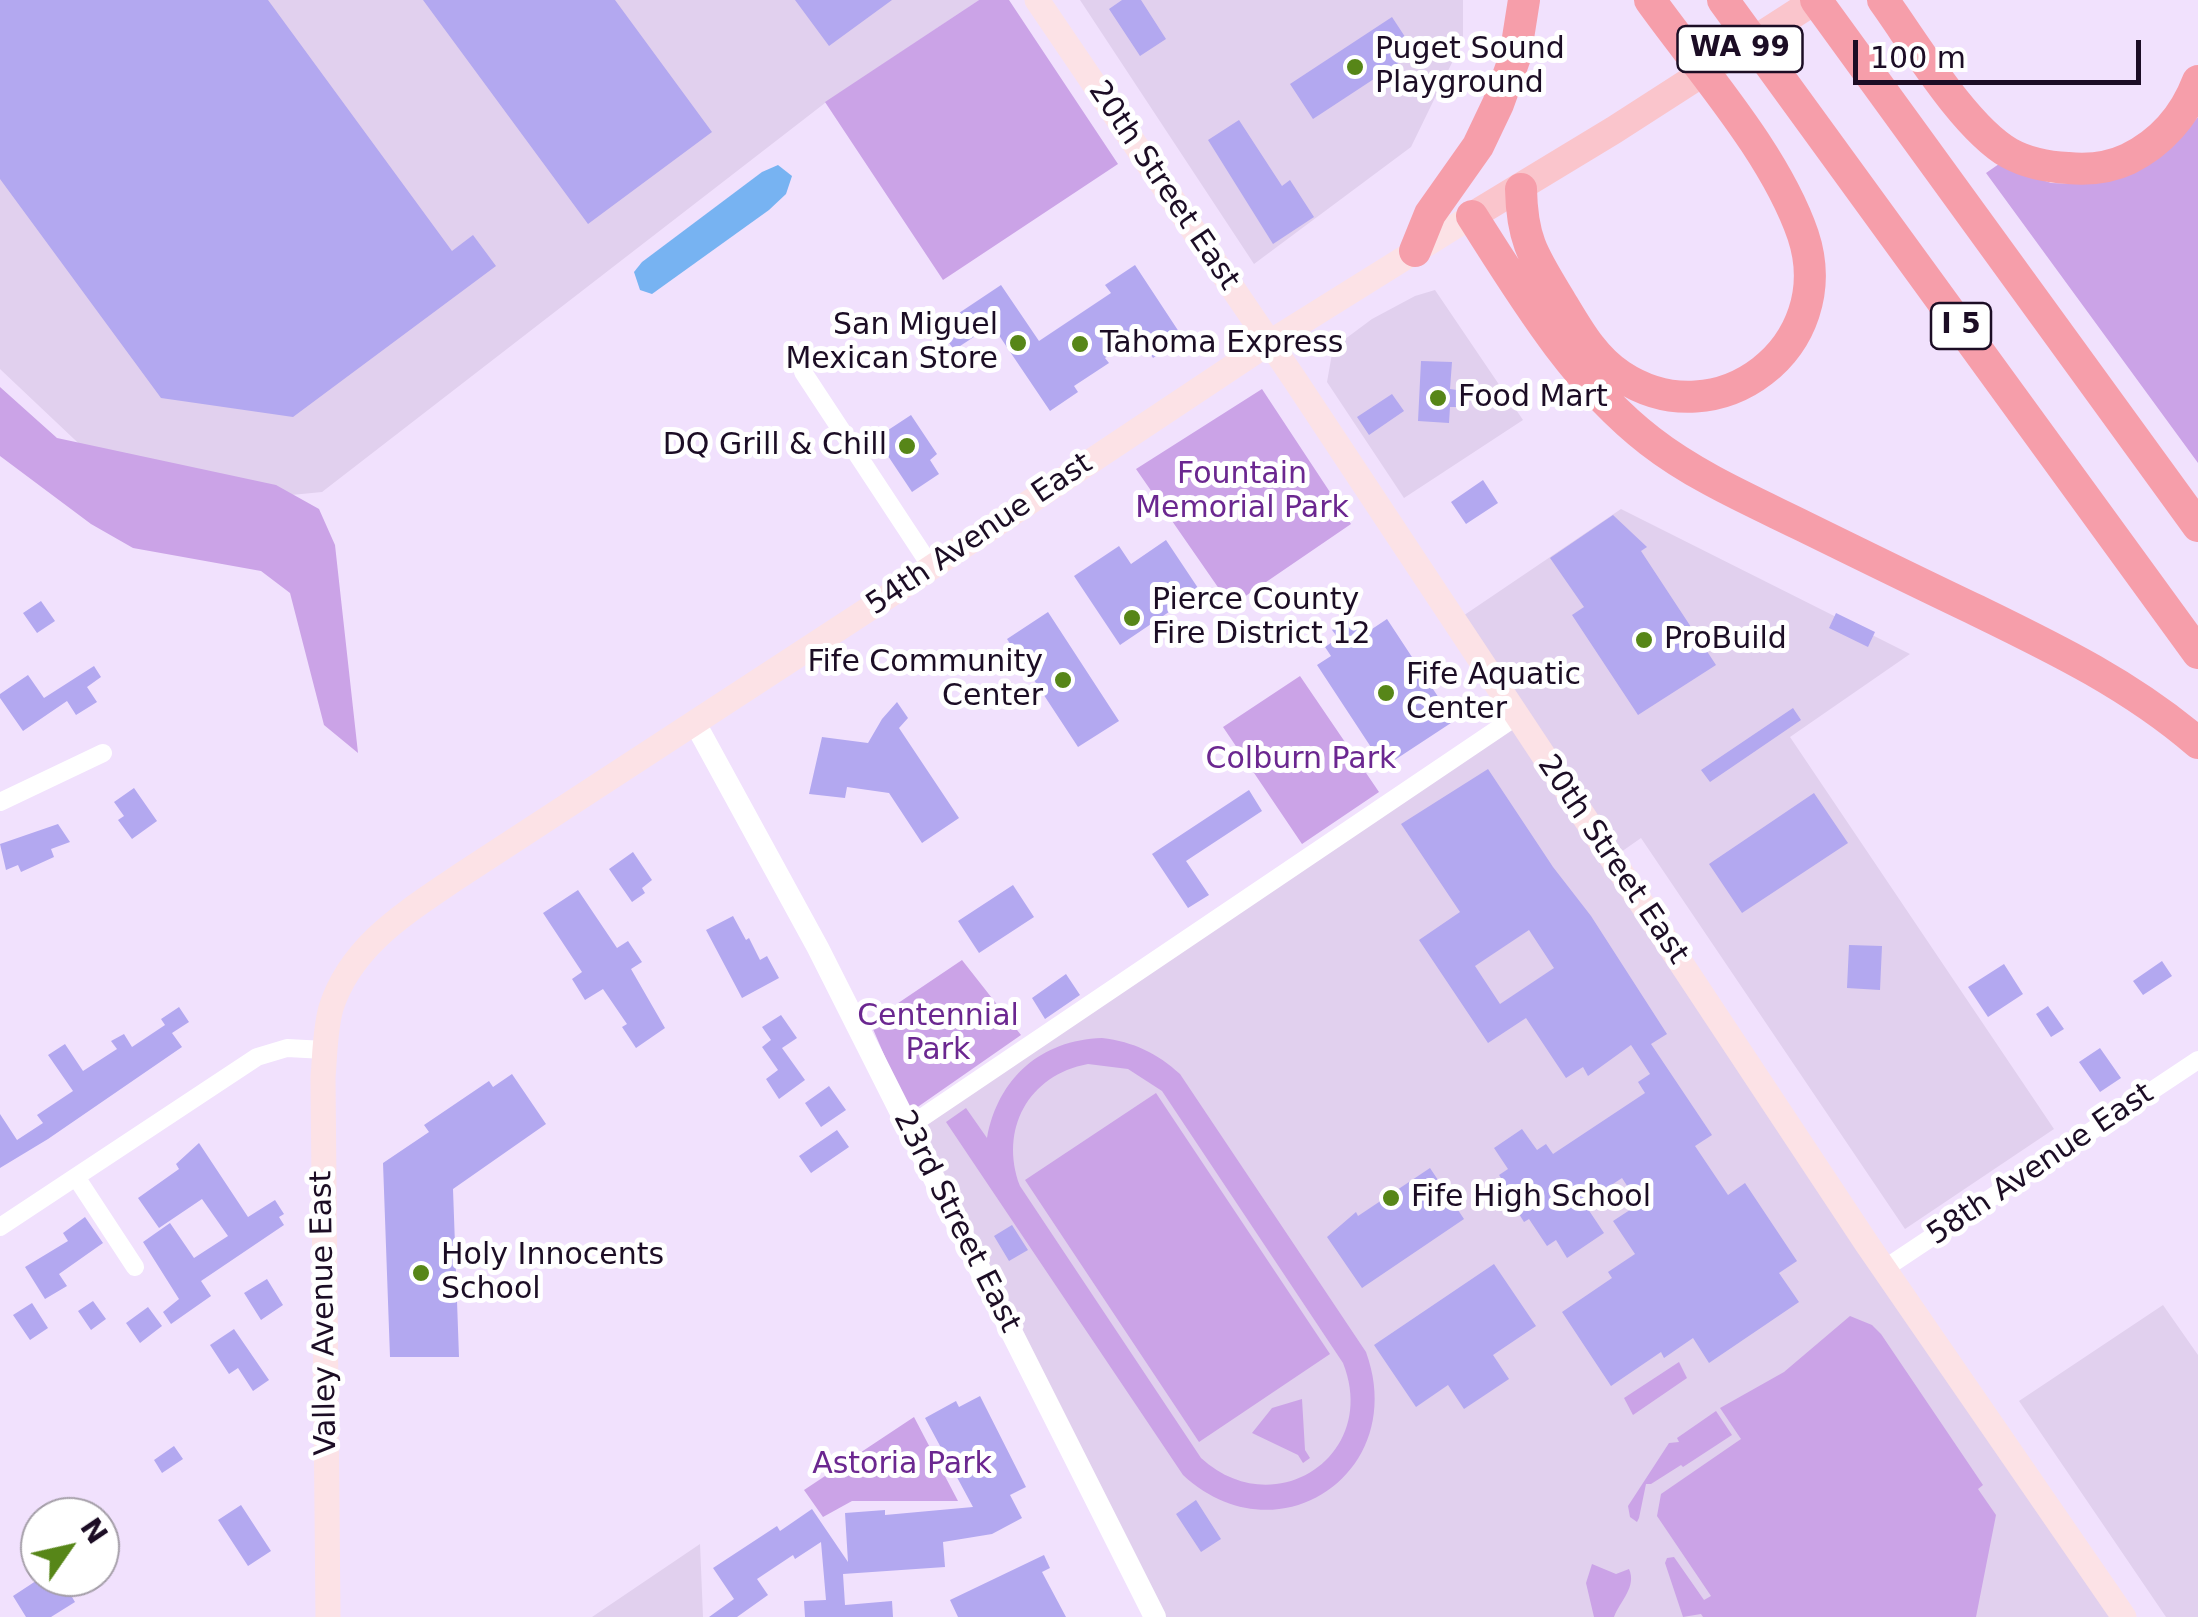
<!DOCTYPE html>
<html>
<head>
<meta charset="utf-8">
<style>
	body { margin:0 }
	#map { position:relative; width:2198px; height:1617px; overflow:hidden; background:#f1e1fd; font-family:"DejaVu Sans",sans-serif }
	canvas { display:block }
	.north { position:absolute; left:20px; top:1497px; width:100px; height:100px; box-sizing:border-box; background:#fff; border:2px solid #a49ea8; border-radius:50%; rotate:56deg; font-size:28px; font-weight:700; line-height:40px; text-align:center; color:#1c0d25 }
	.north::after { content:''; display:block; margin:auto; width:35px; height:45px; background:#578618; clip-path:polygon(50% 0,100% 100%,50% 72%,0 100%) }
	.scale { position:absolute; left:1853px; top:40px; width:288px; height:45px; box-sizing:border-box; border:5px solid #1c0d25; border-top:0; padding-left:12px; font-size:30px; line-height:35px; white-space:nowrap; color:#1c0d25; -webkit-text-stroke:8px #fff; paint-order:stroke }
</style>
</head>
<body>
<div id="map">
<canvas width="2198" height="1617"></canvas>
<div class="north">N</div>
<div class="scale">100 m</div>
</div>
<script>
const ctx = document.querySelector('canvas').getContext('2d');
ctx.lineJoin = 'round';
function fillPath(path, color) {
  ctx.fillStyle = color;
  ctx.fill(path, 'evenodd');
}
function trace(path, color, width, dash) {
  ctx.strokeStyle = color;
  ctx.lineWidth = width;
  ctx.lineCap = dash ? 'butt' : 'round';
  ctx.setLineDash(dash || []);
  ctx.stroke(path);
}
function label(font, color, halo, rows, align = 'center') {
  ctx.font = font + ' "DejaVu Sans",sans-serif';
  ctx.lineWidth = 10;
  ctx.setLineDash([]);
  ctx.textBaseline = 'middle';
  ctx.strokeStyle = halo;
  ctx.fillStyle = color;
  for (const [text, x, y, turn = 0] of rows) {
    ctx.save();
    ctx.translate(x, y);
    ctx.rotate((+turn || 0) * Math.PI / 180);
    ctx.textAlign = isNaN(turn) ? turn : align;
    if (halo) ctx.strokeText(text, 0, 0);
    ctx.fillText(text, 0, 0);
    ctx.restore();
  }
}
fillPath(new Path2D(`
	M0 0H979L825 103 322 492 148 509 0 369Z
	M1080 0H1463V40L1411 147 1254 264Z
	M1435 290 1523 420 1404 498 1327 382 1333 348 1372 319 1415 296Z
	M1621 509 1910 654 1790 737 2054 1129 1905 1229 1641 838 1611 859 2124 1617H1155L908 1127 1516 716 1454 622Z
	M2163 1305 2198 1355V1617H2166L2019 1401Z
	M700 1544 703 1617H592Z`), '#e1d0ee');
fillPath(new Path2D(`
	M979 0H1009L1118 164 943 280 825 102Z
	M2198 117V463L1986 173 1999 164 2051 183 2078 184 2170 149Z
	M0 387 57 438 276 485 319 509 335 545 358 753 324 725 290 593 261 571 133 548 91 524 0 456Z
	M1262 389 1351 524 1231 606 1136 469Z
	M1300 676 1379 792 1302 844 1223 727Z
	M962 960 1021 1035 909 1113 870 1022Z
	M1102 1038C1134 1042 1157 1053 1180 1074L1366 1352C1410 1473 1277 1562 1183 1475L946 1122 966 1108 987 1138C998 1078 1041 1040 1102 1038ZM1088 1064 1128 1069 1162 1091 1343 1363C1380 1456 1274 1525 1201 1458L1020 1186C999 1130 1028 1075 1088 1064Z
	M1156 1093 1330 1354 1199 1442 1025 1180Z
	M1850 1316 1872 1325 1881 1334 1983 1485 1978 1489 1996 1515 1976 1617H1703L1701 1614 1683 1617 1665 1563 1667 1558 1674 1557 1704 1600 1711 1596 1657 1516 1661 1494 1741 1439 1720 1408 1784 1372Z
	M1679 1362 1687 1378 1633 1415 1624 1398Z
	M1302 1399 1305 1450 1310 1458 1303 1463 1298 1455 1252 1433 1272 1408Z
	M1716 1411 1732 1435 1683 1467 1681 1465 1651 1484H1646L1639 1518 1637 1522 1630 1517 1628 1506 1669 1443 1679 1442 1677 1438Z
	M914 1417 958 1501H852L823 1517 804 1490Z
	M1592 1564 1616 1574 1629 1569C1637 1587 1620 1601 1614 1617H1594L1586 1583Z`), '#cba3e7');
fillPath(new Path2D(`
	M778 165 792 176 786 194 769 210 652 294 640 290 634 272 642 262 762 172Z`), '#77b3f2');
fillPath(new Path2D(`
	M0 0H268L452 251 473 235 496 266 293 417 161 398 0 179Z
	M423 0H615L712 132 588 224Z
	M795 0H892L829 46Z
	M1122 0H1141L1166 39 1140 56 1109 9Z
	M1392 17 1415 52 1313 119 1290 84Z
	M1239 120 1282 186 1290 180 1314 217 1273 244 1208 140Z
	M1135 265 1183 338 1153 358 1138 336 1105 358 1109 363 1074 386 1078 392 1050 411 992 325 954 350 938 327 1001 285 1039 341 1111 293 1105 285Z
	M1421 361 1452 362 1450 389 1457 390 1456 407H1450L1449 423 1418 421Z
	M1392 394 1404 411 1369 435 1357 417Z
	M911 415 937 454 930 460 939 474 912 492 876 438Z
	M1483 480 1498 503 1466 524 1451 502Z
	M1613 515 1647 547 1641 551 1716 665 1638 715 1572 615 1584 607 1550 558Z
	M1166 540 1200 591 1120 645 1074 576 1119 546 1131 564Z
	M41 601 55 621 37 633 23 613Z
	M1048 612 1119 721 1078 747 1007 639Z
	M1836 613 1875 632 1868 647 1829 628Z
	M1366 619 1372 629 1387 619 1454 721 1384 767 1317 665 1331 656 1325 647 1338 638 1332 630 1348 620 1353 628Z
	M94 666 101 677 87 687 97 702 76 715 67 701 23 731 0 698V694L28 675 44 698Z
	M897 702 908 718 899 728 959 818 922 843 889 793 847 787 845 798 809 794 822 737 868 743 882 719Z
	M1793 708 1801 720 1710 782 1701 770Z
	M1488 769 1553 867 1591 916 1667 1034 1651 1044 1712 1135 1695 1146 1728 1195 1745 1183 1797 1261 1779 1273 1799 1302 1709 1363 1693 1338 1664 1358 1661 1352 1611 1386 1562 1312 1612 1278 1608 1272 1635 1254 1613 1221 1639 1204 1622 1178 1584 1203 1604 1233 1567 1258 1556 1240 1547 1246 1529 1219 1524 1222 1514 1206 1518 1203 1499 1175 1508 1169 1494 1148 1522 1129 1537 1150 1546 1144 1553 1154 1645 1093 1638 1082 1650 1074 1631 1045 1588 1076 1583 1067 1566 1078 1526 1018 1488 1043 1419 940 1460 912 1401 824ZM1529 930 1554 968 1500 1004 1475 966Z
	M134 788 157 821 132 839 118 820 124 816 114 802Z
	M1249 790 1262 811 1186 861 1209 895 1188 908 1152 854Z
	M1814 793 1848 843 1742 913 1709 864Z
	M58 824 70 842 51 849 54 857 21 872 18 865 6 870 0 844Z
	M633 852 652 880 642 888 645 893 632 902 609 869Z
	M1013 885 1034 917 979 953 958 921Z
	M578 890 617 948 628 941 642 962 631 969 665 1028 636 1048 622 1027 627 1024 603 989 585 1000 572 979 582 972 543 913Z
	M733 916 746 940 749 938 760 960 767 956 779 978 742 998 706 930Z
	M1849 945 1882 946 1880 990 1847 988Z
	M2162 961 2172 976 2143 995 2133 981Z
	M2004 964 2023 994 1988 1017 1968 987Z
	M1066 974 1080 995 1045 1019 1032 998Z
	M2048 1006 2064 1029 2051 1037 2036 1014Z
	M179 1007 189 1022 172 1033 182 1047 48 1139 0 1168V1114L17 1140 43 1123 37 1115 73 1091 48 1055 65 1044 83 1071 117 1049 111 1041 124 1034 132 1047 165 1025 161 1019Z
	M781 1015 797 1038 782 1048 805 1080 779 1099 766 1079 778 1070 762 1047 771 1040 762 1027Z
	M2100 1048 2121 1078 2100 1092 2079 1062Z
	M512 1074 546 1124 453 1189 459 1357H390L383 1163 429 1132 424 1125 489 1081 493 1087Z
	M829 1086 846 1110 821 1127 805 1103Z
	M837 1130 849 1147 811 1173 799 1156Z
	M199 1143 248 1217 275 1200 284 1214 279 1217 284 1225 201 1281 211 1296 171 1324 163 1312 179 1299 143 1242 170 1223 194 1258 228 1236 202 1199 159 1228 138 1198 179 1169 176 1164Z
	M1430 1168 1464 1219 1362 1288 1327 1237 1356 1212 1358 1216Z
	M85 1217 103 1243 59 1274 67 1286 45 1299 25 1267 68 1241 63 1233Z
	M1012 1225 1028 1250 1009 1261 994 1236Z
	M1494 1264 1536 1326 1493 1355 1509 1379 1464 1409 1448 1385 1416 1407 1374 1345Z
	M267 1279 283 1305 261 1320 244 1293Z
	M93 1301 106 1319 91 1330 78 1311Z
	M32 1303 48 1328 30 1340 13 1315Z
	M148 1307 162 1326 140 1343 126 1323Z
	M234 1329 269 1380 253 1391 238 1368 229 1374 210 1345Z
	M980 1396 1026 1487 1010 1495 1022 1518 992 1534 943 1542 945 1567 843 1574 845 1605 892 1601 893 1617H805L804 1601 826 1600 821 1542 795 1559 793 1555 757 1579 768 1595 737 1617H709L734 1599 713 1568 777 1526 780 1531 812 1509 848 1562 845 1513 885 1510V1515L973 1507 925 1418 956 1401 959 1407Z
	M174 1446 183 1459 162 1473 154 1460Z
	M1196 1500 1221 1539 1201 1552 1176 1514Z
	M241 1505 271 1551 248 1566 218 1520Z
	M1044 1555 1050 1568 1042 1572 1066 1617H958L950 1600Z
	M42 1577H60L75 1602 51 1617H26L13 1596Z`), '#b3a8f0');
trace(new Path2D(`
	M803 372 932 568
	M0 802 103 753
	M908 1127 1517 716
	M76 1177 135 1267
	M0 1227 257 1057 287 1048 325 1050
	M1884 1269 2198 1060`), '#fff', 18);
trace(new Path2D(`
	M695 723 818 948 1155 1617`), '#fff', 22);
trace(new Path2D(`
	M1037 0 1295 380 1867 1244 2124 1617
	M328 1617 323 1077C325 1055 325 1029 331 1008 351 945 407 912 458 877L881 601 1270 342 1472 216`), '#fce2e6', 25);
trace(new Path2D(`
	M1472 216 1614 130 1816 0`), '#fac5cc', 28);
trace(new Path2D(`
	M1723 0 2198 653
	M1816 0 2198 526
	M1883 0C1914 43 1964 127 2009 153 2027 163 2048 167 2068 168 2089 170 2109 168 2128 159 2161 143 2185 115 2198 81
	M1521 189C1522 241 1534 257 1560 300 1577 328 1593 358 1621 376 1718 440 1840 346 1803 235 1775 153 1700 70 1650 0
	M1472 216C1523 296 1574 382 1650 441 1695 476 1750 500 1801 525 1860 554 1919 583 1978 611 2056 649 2132 686 2198 743
	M1415 251 1430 214 1478 146 1498 104 1515 57 1524 0`), '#f69eaa', 32);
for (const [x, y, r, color] of [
	[1355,67,10,"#578618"],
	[1018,343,10,"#578618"],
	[1080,344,10,"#578618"],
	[1438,398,10,"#578618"],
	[907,446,10,"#578618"],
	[1132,618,10,"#578618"],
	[1644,640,10,"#578618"],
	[1063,680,10,"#578618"],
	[1386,693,10,"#578618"],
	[1391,1198,10,"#578618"],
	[421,1273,10,"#578618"]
]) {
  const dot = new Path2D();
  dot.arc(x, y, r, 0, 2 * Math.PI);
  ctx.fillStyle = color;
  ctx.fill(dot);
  trace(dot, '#fff', 4);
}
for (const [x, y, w] of [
	[1740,49,125],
	[1961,326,60]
]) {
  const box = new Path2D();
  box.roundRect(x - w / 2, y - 23, w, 46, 8);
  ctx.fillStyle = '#fff';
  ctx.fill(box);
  trace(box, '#1c0d25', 2.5);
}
label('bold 28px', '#1c0d25', null, [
	["WA 99",1740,49],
	["I 5",1961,326]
]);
label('30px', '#1c0d25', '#fff', [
	["Puget Sound",1375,50],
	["Playground",1375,84],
	["San Miguel",998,326,"right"],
	["Mexican Store",998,360,"right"],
	["Tahoma Express",1100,344],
	["Food Mart",1458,398],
	["DQ Grill & Chill",887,446,"right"],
	["Pierce County",1152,601],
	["Fire District 12",1152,635],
	["ProBuild",1664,640],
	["Fife Community",1043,663,"right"],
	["Center",1043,697,"right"],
	["Fife Aquatic",1406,676],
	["Center",1406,710],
	["Fife High School",1411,1198],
	["Holy Innocents",441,1256],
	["School",441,1290]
], 'left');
label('30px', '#1c0d25', '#fff', [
	["20th Street East",1163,186,56],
	["54th Avenue East",980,535,-34],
	["20th Street East",1612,860,56],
	["58th Avenue East",2041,1165,-34],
	["23rd Street East",956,1222,63],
	["Valley Avenue East",325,1313,-91]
]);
label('30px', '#6b2790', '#fff', [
	["Fountain",1242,475],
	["Memorial Park",1242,509],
	["Colburn Park",1301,760],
	["Centennial",938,1017],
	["Park",938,1051],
	["Astoria Park",902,1465]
]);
</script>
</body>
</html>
